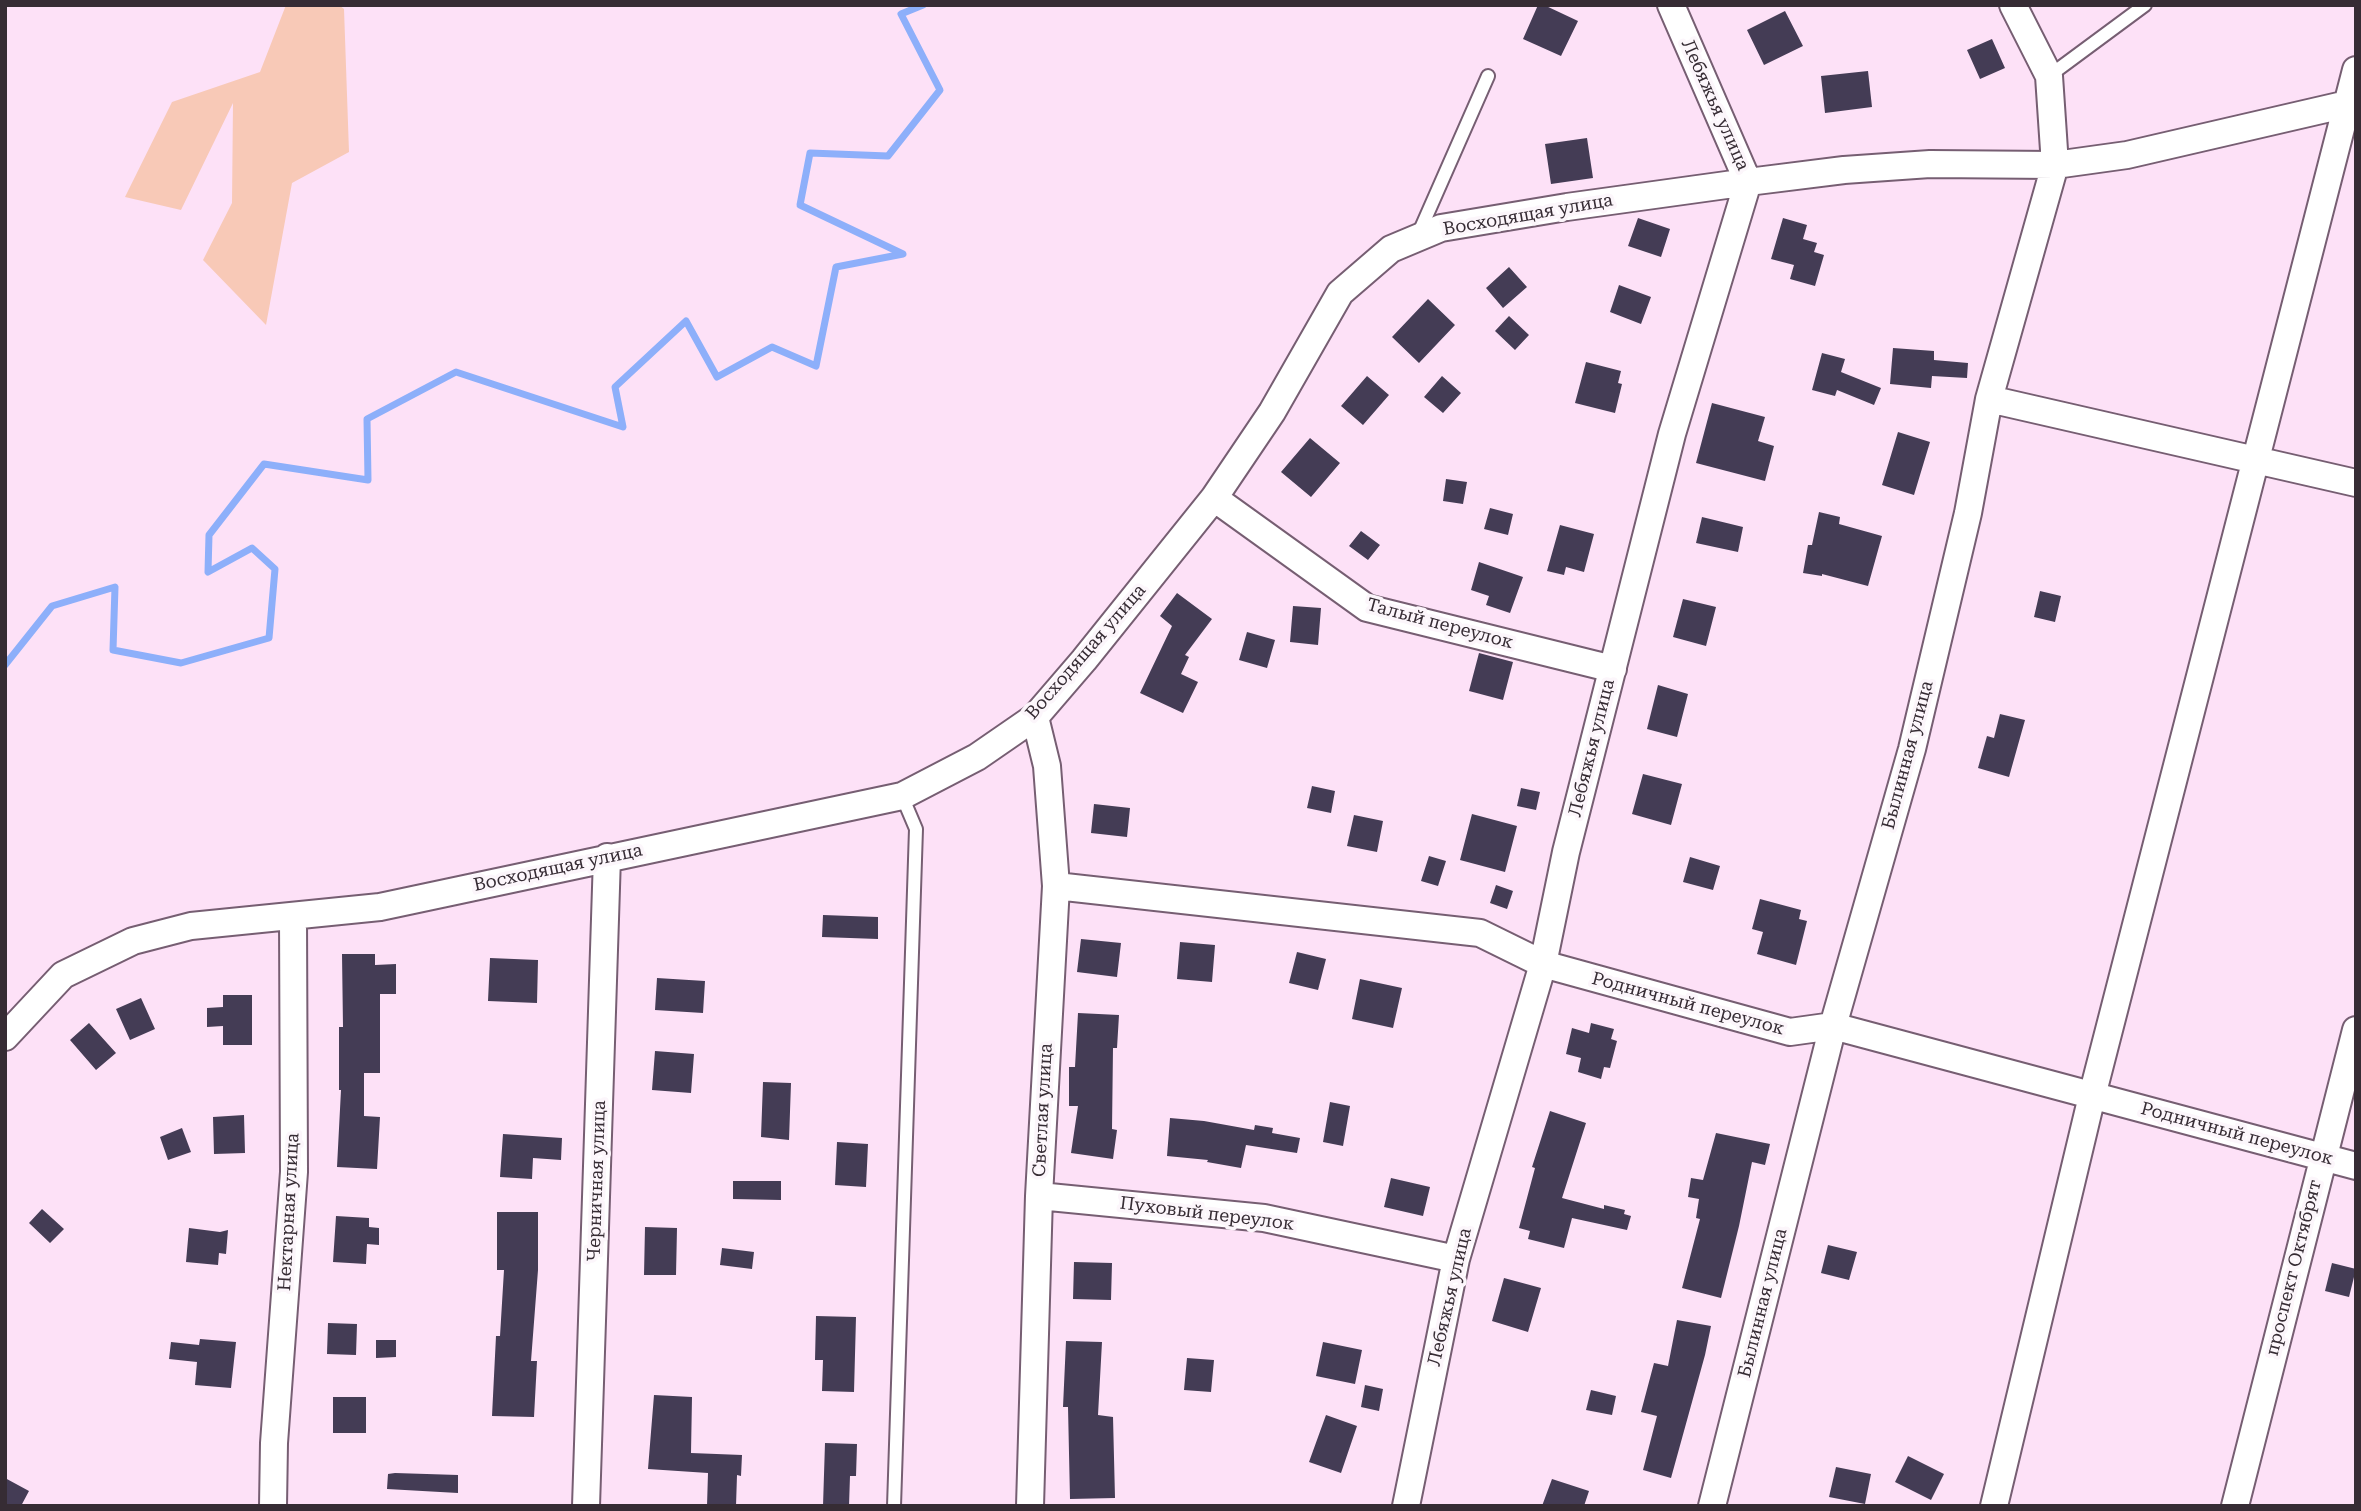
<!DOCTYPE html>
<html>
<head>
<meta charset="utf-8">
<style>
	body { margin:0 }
	#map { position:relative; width:2361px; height:1511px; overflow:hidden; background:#fde1f7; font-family:"Roboto Serif",serif }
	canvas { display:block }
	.frame { position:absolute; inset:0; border:7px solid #362c34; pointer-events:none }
</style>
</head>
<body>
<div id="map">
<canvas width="2361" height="1511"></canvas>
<div class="frame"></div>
</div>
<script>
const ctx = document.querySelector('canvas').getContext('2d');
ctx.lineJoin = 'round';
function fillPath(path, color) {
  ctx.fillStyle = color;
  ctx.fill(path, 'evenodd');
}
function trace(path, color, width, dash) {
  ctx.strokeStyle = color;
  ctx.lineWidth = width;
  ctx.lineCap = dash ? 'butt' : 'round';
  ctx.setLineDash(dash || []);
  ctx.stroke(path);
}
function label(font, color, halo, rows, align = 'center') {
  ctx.font = font + ' "Roboto Serif",serif';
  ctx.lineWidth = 7;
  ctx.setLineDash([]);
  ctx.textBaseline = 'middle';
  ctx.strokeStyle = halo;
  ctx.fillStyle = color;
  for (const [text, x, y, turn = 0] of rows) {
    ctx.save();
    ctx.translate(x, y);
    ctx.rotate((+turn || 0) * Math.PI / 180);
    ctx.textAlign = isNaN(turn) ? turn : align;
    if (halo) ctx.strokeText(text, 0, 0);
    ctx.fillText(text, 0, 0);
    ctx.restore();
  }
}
fillPath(new Path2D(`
	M286 5H339L344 9 349 152 292 183 266 325 203 260 232 203 233 103 181 210 125 197 172 102 260 72Z`), '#f8c9b7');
trace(new Path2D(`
	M5 665 52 606 115 587 113 650 181 663 269 638 275 569 252 548 208 572 209 535 264 464 368 480 367 419 456 372 623 427 615 387 686 321 717 377 772 347 816 366 836 267 903 254 800 205 810 153 888 156 940 90 901 14 923 5`), '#8daffa', 7);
fillPath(new Path2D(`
	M1538 5H1544L1578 21 1561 56 1523 39Z
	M1785 11 1803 46 1764 65 1747 30Z
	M1992 39 2005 68 1980 79 1967 50Z
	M1868 71 1872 107 1825 113 1821 76Z
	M1587 138 1593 178 1551 184 1545 144Z
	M1638 218 1670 229 1661 257 1628 246Z
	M1783 218 1807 225 1803 239 1817 243 1814 252 1824 255 1815 286 1790 279 1794 265 1771 259Z
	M1509 267 1527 287 1503 308 1486 288Z
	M1619 285 1651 297 1641 324 1610 312Z
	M1428 299 1455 325 1419 363 1392 337Z
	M1509 316 1529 335 1515 350 1495 331Z
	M1893 348 1934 351V360L1968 363 1967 378 1932 376 1931 388 1890 384Z
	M1822 353 1845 359 1841 372 1881 388 1874 405 1837 390 1835 396 1812 390Z
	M1586 362 1621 371 1618 383 1622 384 1615 413 1575 403Z
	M1367 376 1389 395 1363 425 1341 406Z
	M1442 376 1461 393 1443 413 1424 397Z
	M1712 403 1765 417 1758 441 1774 446 1765 481 1696 463Z
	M1898 432 1930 442 1914 495 1882 485Z
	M1310 438 1340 463 1311 497 1281 472Z
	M1446 479 1467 482 1463 504 1443 501Z
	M1490 508 1513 514 1508 535 1484 529Z
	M1819 512 1840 517 1839 524 1882 536 1868 586 1822 574V576L1803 573 1808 545H1812Z
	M1702 517 1743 527 1738 552 1696 543Z
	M1560 525 1594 534 1584 572 1566 567 1564 575 1547 571Z
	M1361 531 1380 545 1368 560 1349 546Z
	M1479 562 1523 577 1510 613 1486 605 1489 596 1471 590Z
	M2040 591 2061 596 2055 622 2034 617Z
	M1177 593 1212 619 1185 655 1189 657 1181 674 1198 682 1183 713 1140 693 1172 626 1160 616Z
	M1683 599 1716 607 1706 646 1673 637Z
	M1293 606 1321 608 1318 645 1290 642Z
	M1247 632 1275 640 1267 668 1239 660Z
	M1479 653 1513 662 1503 700 1469 691Z
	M1658 685 1688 694 1677 737 1647 729Z
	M2000 714 2025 720 2009 777 1978 768 1987 736 1994 738Z
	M1643 774 1682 784 1671 825 1632 814Z
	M1312 786 1335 791 1331 813 1307 808Z
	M1521 788 1540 792 1536 810 1517 806Z
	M1094 804 1130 808 1127 837 1091 833Z
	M1472 814 1517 826 1505 872 1460 860Z
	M1354 815 1383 821 1377 852 1347 846Z
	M1429 856 1446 861 1438 886 1421 881Z
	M1690 857 1720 866 1713 890 1683 882Z
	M1496 885 1513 891 1507 909 1490 903Z
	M1760 899 1801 910 1799 919 1807 921 1796 965 1757 954 1763 932 1752 929Z
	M823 915 878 917V939L822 937Z
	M1081 939 1121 943 1117 977 1077 972Z
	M1180 942 1215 945 1212 982 1177 979Z
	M1297 952 1326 959 1318 990 1289 983Z
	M342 954H375V965L396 964V994H380V1073H364V1116L380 1117 377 1169 337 1167 341 1090H339V1027H343Z
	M490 958 538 960 537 1003 488 1001Z
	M657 978 705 981 703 1013 655 1010Z
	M1360 979 1402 988 1393 1028 1352 1019Z
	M223 995H252V1045H223V1026L207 1027V1008L223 1007Z
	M141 998 155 1029 130 1040 116 1009Z
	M1078 1013 1119 1015 1117 1048H1113L1112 1129 1117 1130 1113 1159 1071 1153 1078 1106H1069V1067H1075Z
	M89 1023 116 1053 96 1070 70 1040Z
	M1591 1023 1614 1029 1611 1039 1617 1041 1610 1068 1604 1067 1601 1079 1578 1072 1581 1058 1566 1054 1572 1028 1589 1033Z
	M655 1051 694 1054 691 1093 652 1090Z
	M763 1082 791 1083 789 1140 761 1137Z
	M1330 1102 1350 1106 1343 1146 1323 1142Z
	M1550 1111 1586 1123 1562 1198 1604 1209V1205L1625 1210 1624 1214 1631 1216 1627 1230 1572 1218 1564 1248 1528 1239 1530 1231 1519 1228 1535 1168 1532 1167Z
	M244 1115 245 1153 214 1154 213 1117Z
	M1170 1118 1204 1121 1254 1130 1255 1125 1273 1128 1272 1133 1300 1138 1297 1153 1246 1145 1241 1168 1207 1162 1208 1160 1167 1156Z
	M182 1128 191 1152 168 1160 160 1137Z
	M1716 1133 1770 1144 1765 1165 1752 1162 1739 1226 1721 1298 1682 1288 1700 1219 1696 1218 1699 1199 1688 1197 1691 1178 1703 1180Z
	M503 1134 562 1138 561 1160 533 1158 532 1179 500 1177Z
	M837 1142 868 1144 866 1187 835 1185Z
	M1391 1178 1430 1187 1423 1216 1384 1207Z
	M733 1181H781V1200L733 1199Z
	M42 1209 64 1229 50 1243 29 1223Z
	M497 1212H538V1270L531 1361H537L534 1417 492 1416 496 1336H500L504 1270H497Z
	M336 1216 369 1218V1227L379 1228V1245L367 1244 366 1264 333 1262Z
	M645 1227 677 1228 676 1275H644Z
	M189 1228 220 1232 228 1230 226 1254 219 1253 218 1265 186 1262Z
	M1828 1245 1857 1252 1849 1280 1821 1273Z
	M722 1248 754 1252 752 1269 720 1265Z
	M1074 1262 1112 1263 1111 1300 1073 1299Z
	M2332 1263 2356 1269 2349 1297 2325 1291Z
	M1504 1278 1541 1288 1528 1332 1492 1321Z
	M816 1316 856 1317 854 1392 822 1391 823 1360H815Z
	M1677 1320 1711 1326 1705 1355 1671 1478 1643 1470 1657 1416 1641 1412 1654 1363 1668 1366Z
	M328 1323 357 1324 356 1355 327 1354Z
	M200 1339 236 1342 231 1388 195 1385 197 1362 169 1359 171 1342 199 1345Z
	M376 1340H396V1357L376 1358Z
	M1066 1341 1102 1342 1098 1415 1113 1417 1115 1498 1070 1499 1068 1407H1063Z
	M1323 1342 1362 1350 1355 1384 1316 1376Z
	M1187 1358 1214 1360 1211 1392 1184 1390Z
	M1365 1385 1383 1389 1379 1411 1361 1407Z
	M1591 1390 1616 1396 1612 1415 1586 1410Z
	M654 1395 692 1397 691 1453 742 1455 741 1476 737 1475 736 1506H707L708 1473 648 1469Z
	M333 1397H366V1433H333Z
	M1326 1415 1357 1426 1341 1473 1309 1462Z
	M825 1443 857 1444 856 1476H850L849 1506H823Z
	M1908 1456 1944 1474 1931 1500 1895 1482Z
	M1836 1467 1871 1474 1865 1504 1829 1497Z
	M395 1473 458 1475V1493L387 1489 388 1474Z
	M5 1478 29 1491 21 1506H5Z
	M1552 1479 1589 1491 1584 1506H1542Z`), '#443c55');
const service = new Path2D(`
	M2049 76 2145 5
	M1418 235 1488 76
	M894 1506 916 829 902 796`);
const minor = new Path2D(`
	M1989 399 2356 483
	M1214 498 1367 608 1613 669
	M1056 886 1480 933 1543 964 1790 1032 1833 1026 2356 1166
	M5 1037 63 975 133 941 191 926 380 907 902 796 977 757 1035 717 1084 660 1214 498 1272 412 1340 293 1391 249 1441 228 1567 207 1748 182 1844 170 1930 164 2055 165 2127 155 2356 102
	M1039 1196 1264 1218 1456 1259
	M273 1506 274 1443 294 1172 293 917
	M586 1506 607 857
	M1030 1506 1039 1196 1056 886 1047 766 1035 717
	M1406 1506 1456 1259 1543 964 1566 852 1672 434 1748 182 1671 5
	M1712 1506 1833 1026 1912 749 1968 513 1989 399 2055 165 2049 76 2013 5
	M1994 1506 2092 1096 2356 70
	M2235 1506 2356 1030`);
trace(service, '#765e72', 16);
trace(minor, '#765e72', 30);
trace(service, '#fff', 12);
trace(minor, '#fff', 26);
label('18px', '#362c34', '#fcf6fb', [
	["Лебяжья улица",1715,105,66],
	["Восходящая улица",1528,215,-10],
	["Талый переулок",1440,624,15],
	["Восходящая улица",1086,652,-49],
	["Лебяжья улица",1592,748,-76],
	["Былинная улица",1908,755,-75],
	["Восходящая улица",558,868,-12],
	["Родничный переулок",1688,1004,15],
	["Светлая улица",1043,1110,-87],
	["Родничный переулок",2237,1134,15],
	["Черничная улица",597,1181,-88],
	["Нектарная улица",289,1212,-87],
	["Пуховый переулок",1207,1214,7],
	["проспект Октябрят",2294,1268,-76],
	["Лебяжья улица",1450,1297,-77],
	["Былинная улица",1763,1303,-76]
]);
</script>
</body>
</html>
